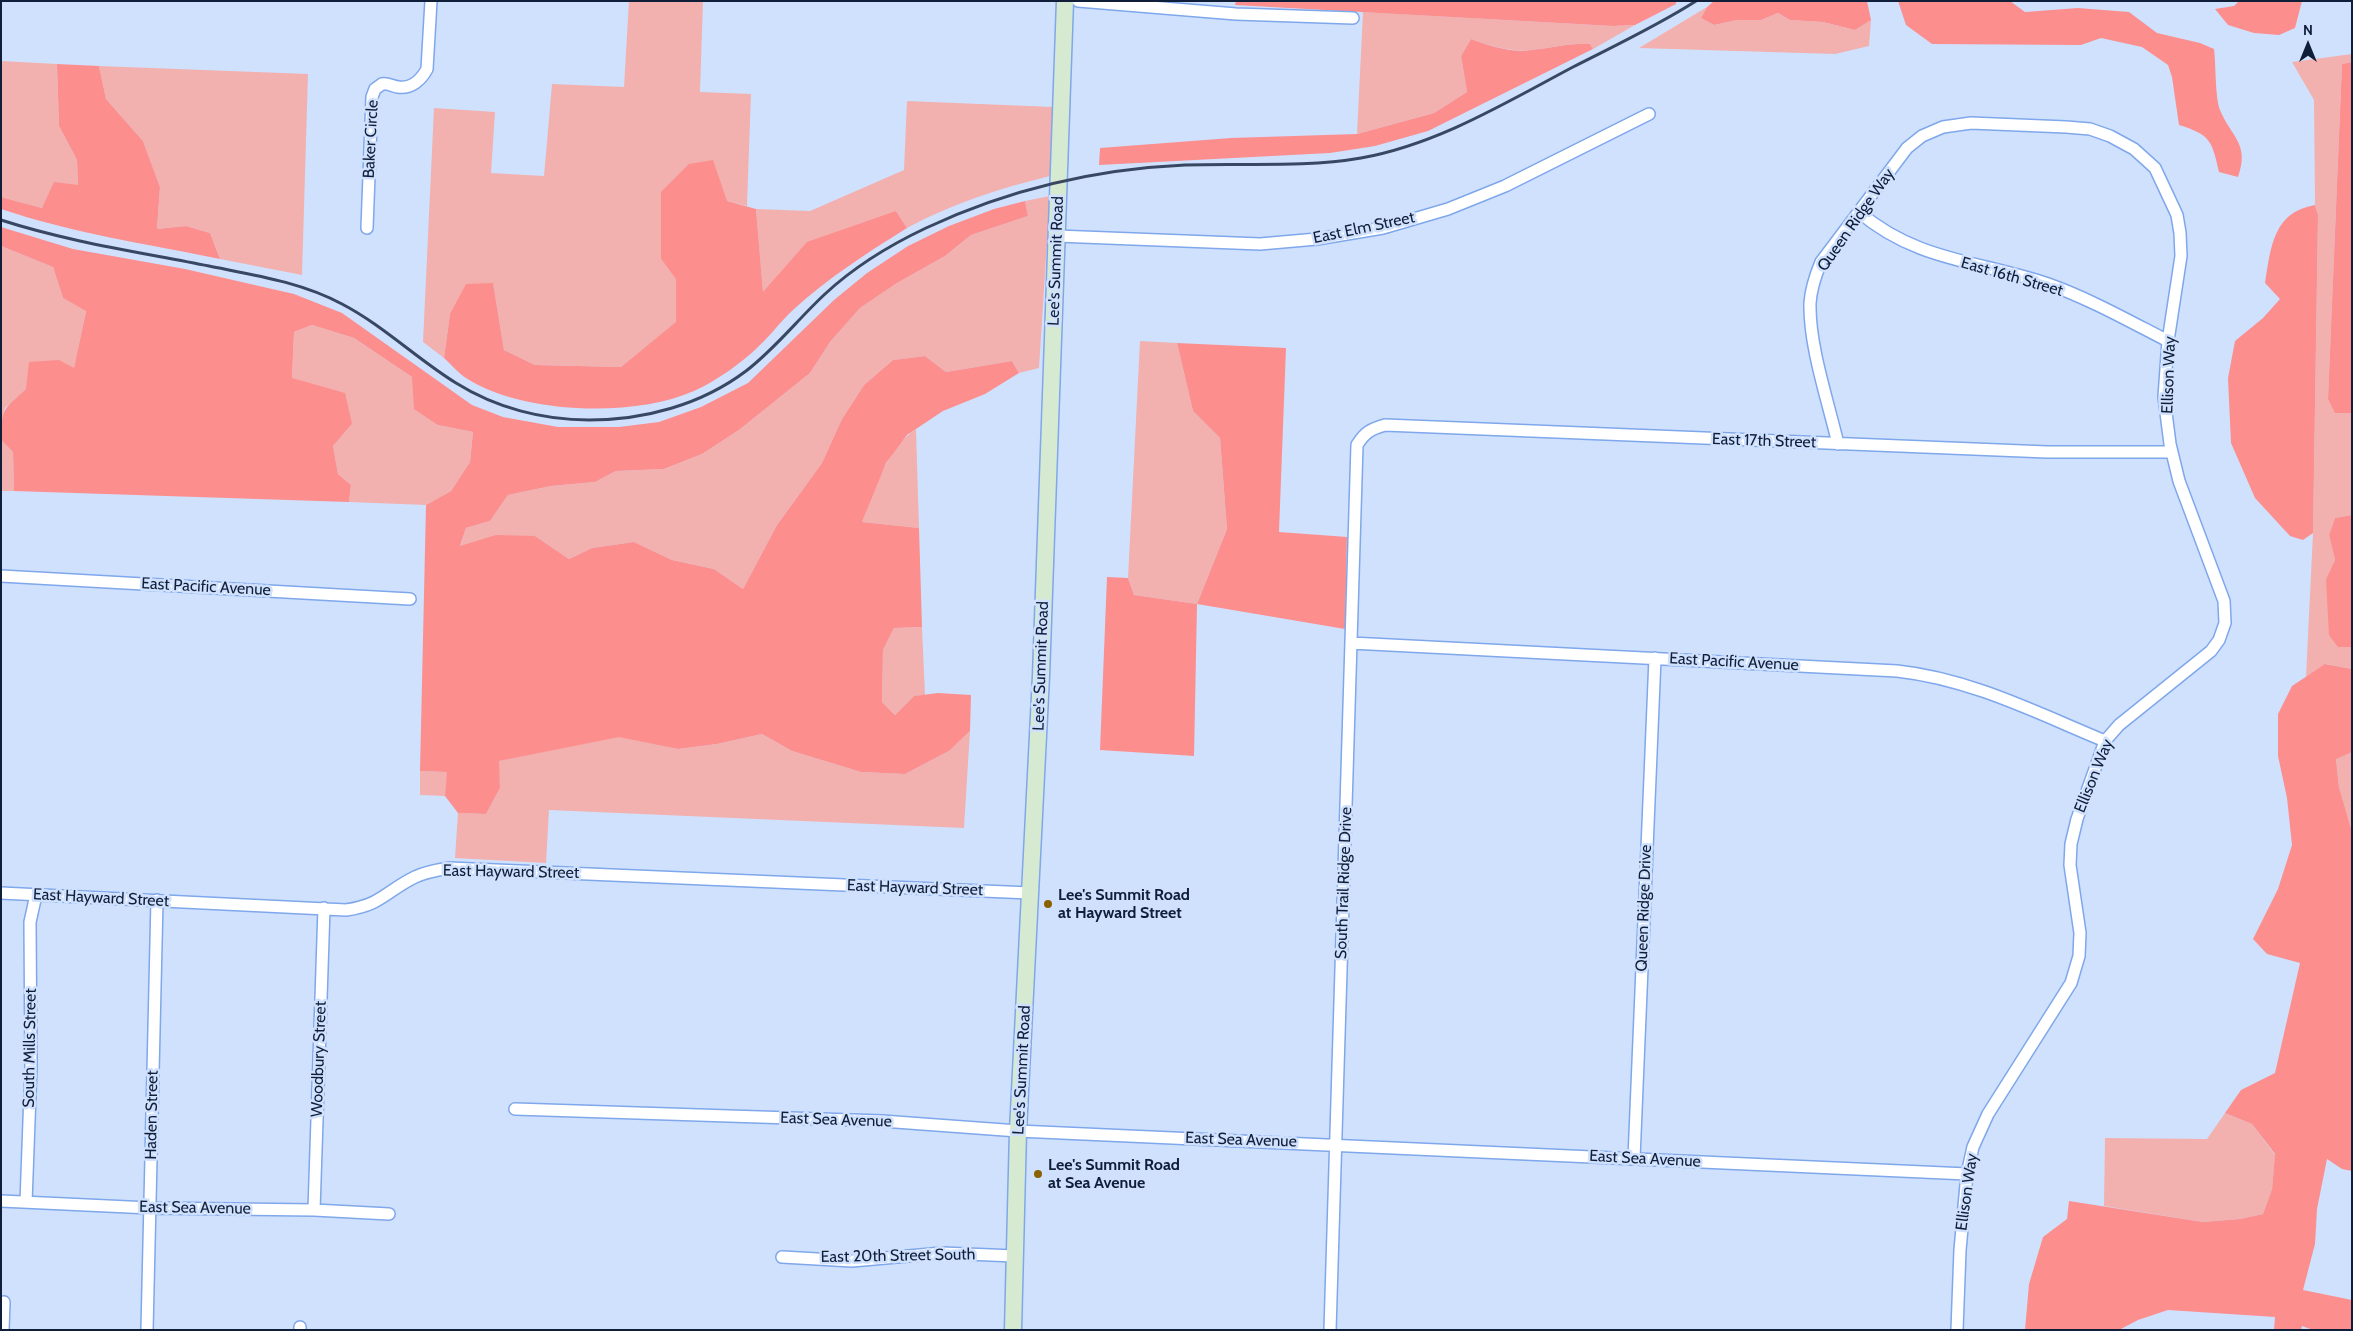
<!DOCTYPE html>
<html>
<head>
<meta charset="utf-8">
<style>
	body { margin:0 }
	#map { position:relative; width:2353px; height:1331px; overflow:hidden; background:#d0e1fe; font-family:Cabin,sans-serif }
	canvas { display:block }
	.frame { position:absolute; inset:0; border:2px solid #101f39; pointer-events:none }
	.north { position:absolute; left:2283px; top:20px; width:50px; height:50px; -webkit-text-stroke:4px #d0e1fe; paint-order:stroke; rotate:0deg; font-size:14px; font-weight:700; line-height:20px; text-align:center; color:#101f39 }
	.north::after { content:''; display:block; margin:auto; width:18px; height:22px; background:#101f39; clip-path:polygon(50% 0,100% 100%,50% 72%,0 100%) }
</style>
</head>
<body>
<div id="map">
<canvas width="2353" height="1331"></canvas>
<div class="frame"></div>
<div class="north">N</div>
</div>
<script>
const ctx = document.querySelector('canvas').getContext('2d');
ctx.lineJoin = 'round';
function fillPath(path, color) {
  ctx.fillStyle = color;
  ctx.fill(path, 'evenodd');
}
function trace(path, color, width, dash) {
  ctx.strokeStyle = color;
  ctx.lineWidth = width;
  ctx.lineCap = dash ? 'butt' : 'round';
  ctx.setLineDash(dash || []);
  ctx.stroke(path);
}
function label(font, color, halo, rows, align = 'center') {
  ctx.font = font + ' Cabin,sans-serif';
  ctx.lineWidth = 5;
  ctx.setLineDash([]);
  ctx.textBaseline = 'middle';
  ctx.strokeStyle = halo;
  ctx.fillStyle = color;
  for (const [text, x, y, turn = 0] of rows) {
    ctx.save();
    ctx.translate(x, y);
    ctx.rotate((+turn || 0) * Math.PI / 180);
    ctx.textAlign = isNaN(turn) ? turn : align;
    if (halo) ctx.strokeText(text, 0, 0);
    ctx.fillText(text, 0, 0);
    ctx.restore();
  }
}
fillPath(new Path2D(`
	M629 1H703L700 92 751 94 747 206 727 201 661 259 676 278V323L621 367 535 365 504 350 493 284 450 314 444 358 423 342 434 108 495 112 491 173 544 176 552 84 624 87Z
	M1707 7 1701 18 1714 25 1737 20H1761L1778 13 1790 20 1823 22 1855 30 1871 20 1869 46 1835 54 1639 48Z
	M1363 12 1613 26 1635 25 1593 49 1590 44C1567 43 1553 48 1532 50 1511 52 1490 46 1471 39L1461 56 1467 92 1434 113 1357 134Z
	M2352 54V62L2342 64 2328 399 2336 413H2352V515L2335 518 2329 535 2335 560 2326 579 2338 647H2352V669L2326 664 2306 677 2313 533 2318 215 2315 205 2314 100 2292 62Z
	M1 61 57 64 59 126 77 160 78 185 42 208 1 197Z
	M99 66 308 74 302 275 220 259 210 233 186 226 157 229 160 187 143 141 106 99Z
	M907 101 1053 107 1050 176C998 189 954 203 907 228L896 211 763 293 756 209 810 211 904 170Z
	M1050 196 1039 368 1019 373 1012 361 946 372 925 356 893 360 864 385 842 419 822 463 777 525 743 589 714 569 672 560 634 542 592 548 569 559 535 536 460 547 466 528 490 521 508 495 551 486 595 482 616 471 664 469 702 454 739 430 810 373 830 342 860 308 897 283 945 256 971 235 1028 216 1025 201Z
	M1 246 53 267 63 298 86 310 74 369 26 389 5 408 1 424Z
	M312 325 354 338 412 377 438 425 473 432 470 462 451 491 426 505 349 502 351 485 338 474 333 446 352 424 292 378 294 332Z
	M1140 341 1177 343 1193 411 1220 438 1227 529 1197 604 1134 595 1128 578Z
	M916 429 919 528 862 522C875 489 886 449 916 429Z
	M1 440 13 452 14 491H1Z
	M922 627 925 695 914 696 895 715 882 702 883 650 894 628Z
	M970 731 964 828 549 810 546 863 455 858 458 813 486 814 500 788 498 761 619 736 678 749 717 744 762 734 792 751 861 772 905 774 949 751Z
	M2352 752V832L2339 787 2336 758Z
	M420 771 448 772 445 796 420 795Z
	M2225 1113 2252 1124 2275 1155 2272 1189 2263 1214 2240 1219 2203 1222 2104 1206 2105 1138 2207 1139Z`), '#f2b1af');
fillPath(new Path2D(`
	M1236 1H1676V4L1635 25 1613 26 1235 5Z
	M1714 1H1867L1871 20 1855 30 1823 22 1790 20 1778 13 1761 20H1737L1714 25 1701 18 1707 7Z
	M1898 1H2010L2025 12 2078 8 2129 12 2157 33 2200 43 2214 49C2216 64 2215 98 2220 110 2231 137 2250 143 2238 177L2219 172C2212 141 2211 135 2179 125L2172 77 2168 65 2142 47 2101 38 2081 45 1932 44 1906 25Z
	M2239 1H2302L2295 28 2279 35 2254 33 2228 25 2215 9 2234 6Z
	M1471 39C1490 46 1511 53 1532 50 1553 48 1568 43 1590 44L1593 49 1428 131 1375 146 1330 153 1099 165 1100 148 1231 138 1357 134 1434 113 1467 92 1461 56Z
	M2352 62V413H2335L2328 399 2342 64Z
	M57 64 99 66 106 99 143 141 160 187 157 229 186 226 210 233 220 259C147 244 72 233 1 209V197L42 208 54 182 78 185 77 160 59 126Z
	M713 160 727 201 756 209 763 292 807 242 896 211 907 228C867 253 828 278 793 310 781 321 771 335 759 346 742 363 716 381 694 391 633 418 522 414 466 378 458 373 451 364 444 358L450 314 466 284 493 283 504 350 535 365 621 367 676 322V279L661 259V192L689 164Z
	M1025 201 1028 216 971 235 945 256 897 283 860 308 830 342 810 373 739 430 702 454 664 469 616 471 595 482 551 486 508 495 490 521 466 528 460 546 496 535 535 536 569 559 592 548 634 542 672 560 714 569 743 589 777 525 822 463 842 419 864 385 893 360 925 356 946 372 1012 361 1019 373 985 394 943 411 907 435 886 463 862 522 919 528 922 627 894 628 883 650 882 702 895 715 914 696 938 693 971 695 970 731 949 751 905 774 861 772 792 751 762 734 717 744 678 749 619 737 499 761 500 788 486 814 458 813 445 796 447 772 420 771 426 505 451 491 470 462 473 432 438 425 414 409 412 377 354 338 312 325 294 332 292 378 345 393 352 424 333 446 338 474 351 485 349 502 14 491 13 452 1 440C1 408 4 409 26 389L29 362 59 360 74 368 86 311 63 298 53 267 1 246V227L73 249 185 269 294 294 342 313 472 405 503 417 558 427H619L659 422 701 407 748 383 834 300 867 273 908 246 949 226 994 209Z
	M2315 205 2318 215 2313 533 2303 540 2290 536 2255 498 2231 443 2228 378 2235 341 2263 318 2280 299 2265 283C2271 247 2273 212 2315 205Z
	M1177 343 1286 348 1279 532 1347 537 1345 629 1197 604 1194 756 1100 750 1107 577 1128 578 1134 595 1197 604 1227 529 1220 438 1193 411Z
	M2352 515V647H2338L2329 635 2326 579 2335 560 2329 535 2335 518Z
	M2325 664 2352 669V752L2336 759 2339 787 2352 832V1171L2342 1169 2327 1159 2317 1209 2315 1244 2303 1290 2352 1300V1330H2313L2302 1326 2301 1330H2274L2275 1317 2168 1310 2138 1320 2119 1330H2025L2029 1284 2043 1237 2067 1219 2069 1201 2203 1222 2240 1219 2263 1214 2272 1189 2275 1154 2252 1124 2225 1113 2241 1090 2275 1073 2300 963 2267 954 2253 939 2278 889 2292 845 2287 798 2278 756V714L2292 686Z`), '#fc8e8e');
const minor = new Path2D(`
	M1078 1 1236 14 1353 18
	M1859 212C1916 261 1980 261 2048 284 2090 299 2129 321 2168 341
	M367 228 372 97 375 89 382 84C388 83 392 86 398 87 411 89 421 80 427 69L431 1
	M1057 236 1260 244 1317 239 1383 228 1448 209 1505 186 1649 114
	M1838 444C1828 401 1809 346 1810 303 1811 289 1816 274 1821 262L1907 148 1922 136 1943 127 1971 123 2066 127 2090 129 2110 136 2134 149 2155 168 2177 215 2180 233 2181 256 2168 341 2164 397 2170 444 2179 481 2224 601 2225 623 2219 640 2211 651 2119 725 2105 741 2077 819 2071 844 2070 865 2080 933 2079 956 2071 983 1988 1114 1973 1147 1967 1174 1960 1250 1957 1330
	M1 576 410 599
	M1351 643 1897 671C1971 679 2037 713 2105 741
	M1 893 346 910C382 905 386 891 415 877 425 872 437 870 449 868L1030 893
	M515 1109 882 1121 1018 1131 1967 1174
	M1634 1158 1655 658
	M1 1201 150 1208 314 1210 389 1214
	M26 1202 31 1067 30 922 36 895
	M314 1210 324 908
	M782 1257 852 1261 942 1253 1015 1256
	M3 1330 4 1302
	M147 1330 157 900
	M300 1330V1327
	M1330 1330 1357 445C1365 432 1371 429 1385 425L2047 452H2172`);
const secondary = new Path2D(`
	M1013 1330 1018 1131 1041 676 1065 1`);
trace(minor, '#7fa7eb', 14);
trace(secondary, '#7fa7eb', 19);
trace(minor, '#fff', 11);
trace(secondary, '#d6ead2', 16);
trace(new Path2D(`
	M1 220C69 242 139 252 209 266 254 275 301 282 342 304 384 326 417 359 456 383 496 408 543 420 589 420 644 420 701 405 746 371 775 349 798 319 825 294 854 267 890 245 926 228 1007 190 1096 169 1185 165 1244 163 1304 168 1361 158 1438 144 1505 103 1573 67 1614 46 1657 26 1696 1`), '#384862', 3);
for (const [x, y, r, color] of [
	[1048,904,5,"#8a6201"],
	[1038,1174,5,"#8a6201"]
]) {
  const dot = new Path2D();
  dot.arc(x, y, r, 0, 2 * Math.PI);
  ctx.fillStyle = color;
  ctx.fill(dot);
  trace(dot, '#d0e1fe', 2);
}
label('16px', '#101f39', '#d0e1fe', [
	["Baker Circle",371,139,-87],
	["Queen Ridge Way",1856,220,-55],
	["East Elm Street",1364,228,-12],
	["Lee's Summit Road",1056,261,-88],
	["East 16th Street",2012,277,16],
	["Ellison Way",2169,375,-88],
	["East 17th Street",1764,441,2],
	["East Pacific Avenue",206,587,3],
	["East Pacific Avenue",1734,662,3],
	["Lee's Summit Road",1041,666,-88],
	["Ellison Way",2094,776,-68],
	["East Hayward Street",511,872,1],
	["South Trail Ridge Drive",1344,883,-88],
	["East Hayward Street",915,888,2],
	["East Hayward Street",101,898,3],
	["Queen Ridge Drive",1644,908,-88],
	["South Mills Street",30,1048,-89],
	["Woodbury Street",319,1059,-88],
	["Lee's Summit Road",1022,1070,-87],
	["Haden Street",152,1115,-89],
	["East Sea Avenue",836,1120,2],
	["East Sea Avenue",1241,1140,2],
	["East Sea Avenue",1645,1159,3],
	["Ellison Way",1967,1192,-82],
	["East Sea Avenue",195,1208,1],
	["East 20th Street South",898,1256,-1]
]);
label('bold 16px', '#101f39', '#d0e1fe', [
	["Lee's Summit Road",1058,895],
	["at Hayward Street",1058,913],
	["Lee's Summit Road",1048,1165],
	["at Sea Avenue",1048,1183]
], 'left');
</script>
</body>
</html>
